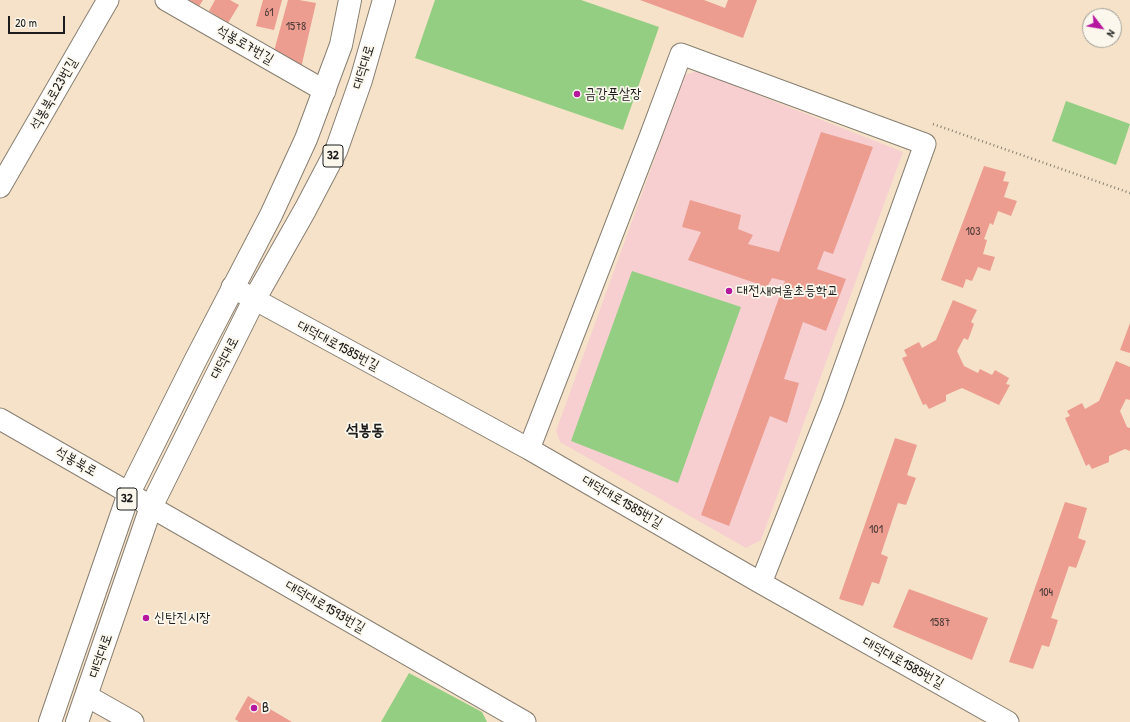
<!DOCTYPE html>
<html>
<head>
<meta charset="utf-8">
<style>
	body { margin:0 }
	#map { position:relative; width:1130px; height:722px; overflow:hidden; background:#f5e2c8; font-family:"Patrick Hand",sans-serif }
	canvas { display:block }
	.north { position:absolute; left:1082px; top:8px; width:40px; height:40px; box-sizing:border-box; background:#fbf7ec; border:1px solid #a29f99; border-radius:50%; rotate:121deg; font-size:11px; font-weight:700; line-height:16px; text-align:center; color:#1c1c1c }
	.north::after { content:''; display:block; margin:auto; width:14px; height:18px; background:#b5179e; clip-path:polygon(50% 0,100% 100%,50% 72%,0 100%) }
	.scale { position:absolute; left:8px; top:16px; width:57px; height:18px; box-sizing:border-box; border:2px solid #1c1c1c; border-top:0; padding-left:5px; font-size:12px; line-height:14px; white-space:nowrap; color:#1c1c1c; -webkit-text-stroke:3px #fbf7ec; paint-order:stroke }
</style>
</head>
<body>
<div id="map">
<canvas width="1130" height="722"></canvas>
<div class="north">N</div>
<div class="scale">20 m</div>
</div>
<script>
const ctx = document.querySelector('canvas').getContext('2d');
ctx.lineJoin = 'round';
function fillPath(path, color) {
  ctx.fillStyle = color;
  ctx.fill(path, 'evenodd');
}
function trace(path, color, width, dash) {
  ctx.strokeStyle = color;
  ctx.lineWidth = width;
  ctx.lineCap = dash ? 'butt' : 'round';
  ctx.setLineDash(dash || []);
  ctx.stroke(path);
}
function label(font, color, halo, rows, align = 'center') {
  ctx.font = font + ' "Patrick Hand","Poor Story",sans-serif';
  ctx.lineWidth = 3.5;
  ctx.setLineDash([]);
  ctx.textBaseline = 'middle';
  ctx.strokeStyle = halo;
  ctx.fillStyle = color;
  for (const [text, x, y, turn = 0] of rows) {
    ctx.save();
    ctx.translate(x, y);
    ctx.rotate((+turn || 0) * Math.PI / 180);
    ctx.textAlign = isNaN(turn) ? turn : align;
    if (halo) ctx.strokeText(text, 0, 0);
    ctx.fillText(text, 0, 0);
    ctx.restore();
  }
}
fillPath(new Path2D(`
	M697 71 903 152 761 540 746 548 560 442 556 431 685 75Z`), '#f7cfd1');
fillPath(new Path2D(`
	M435 0H581L659 27 623 130 415 58Z
	M1066 101 1130 124 1116 165 1052 141Z
	M632 271 741 307 678 483 571 441Z
	M409 673 482 712 487 722H381Z`), '#94ce82');
fillPath(new Path2D(`
	M186 0H203L198 8Z
	M215 0H230L239 5 228 23 209 11Z
	M263 0H282L274 30 256 26Z
	M288 0H299L316 3 301 68 274 51Z
	M640 0H704L725 8 728 0H757L743 38Z
	M821 132 873 147 833 254 824 251 817 269 846 279 826 331 803 322 784 379 799 383 787 423 770 416 729 526 701 515 785 281 772 278 767 287 688 260 701 232 682 227 690 200 741 215 738 229 753 235 748 244 779 252Z
	M984 166 1006 172 1003 181 1009 182 1004 197 1017 201 1011 216 998 211 993 225 990 223 984 239 987 240 983 254 995 257 990 271 978 267 972 281 966 279 963 288 941 280Z
	M953 300 977 310 971 322 974 324 968 340 964 338 957 351 964 366 978 373 980 369 992 375 995 370 1009 378 1006 384 1010 385 999 405 962 388 946 395V401L929 409 926 404 923 405 902 358 907 356 904 350 919 342 922 348 936 340Z
	M1130 323V353L1120 350Z
	M1116 361 1130 367V400L1126 399 1120 411 1127 427 1130 428V451L1125 449 1109 456V462L1092 469 1089 464 1086 466 1065 418 1070 416 1067 411 1082 403 1085 409 1099 401Z
	M895 438 917 445 907 475 916 478 906 505 898 503 881 554 888 557 879 584 872 582 863 606 839 599Z
	M1065 502 1087 508 1078 538 1086 541 1076 568 1069 566 1051 618 1058 620 1049 647 1042 645 1033 669 1009 662Z
	M909 589 988 618 972 660 893 627Z
	M248 696 292 722H239L235 719Z`), '#ec9d90');
const minor = new Path2D(`
	M166 0 325 91
	M0 187 108 0
	M232 287 529 449 761 583 1008 722
	M0 419 129 493 151 507 525 722
	M529 449 650 137 681 54 925 144 832 403 761 583
	M87 696 133 722`);
const major = new Path2D(`
	M50 722 129 493 195 361 271 215 306 139 341 45 350 0
	M77 722 151 507 254 300 305 210 336 151 361 80 384 0`);
trace(minor, '#887f72', 23);
trace(major, '#887f72', 24);
trace(new Path2D(`
	M933 124 1130 193`), '#887f72', 2.5, [1, 3]);
trace(minor, '#fff', 21);
trace(major, '#fff', 22);
for (const [x, y, r, color] of [
	[577,94,4,"#b5179e"],
	[729,291,4,"#b5179e"],
	[146,618,4,"#b5179e"],
	[254,708,4,"#b5179e"]
]) {
  const dot = new Path2D();
  dot.arc(x, y, r, 0, 2 * Math.PI);
  ctx.fillStyle = color;
  ctx.fill(dot);
  trace(dot, '#fbf7ec', 1.5);
}
label('12px', '#503c39', null, [
	["61",269,13],
	["1578",296,27],
	["103",973,232],
	["101",876,530],
	["104",1046,593],
	["1587",940,623]
]);
for (const [x, y, w] of [
	[333,156,20],
	[127,499,20]
]) {
  const box = new Path2D();
  box.roundRect(x - w / 2, y - 11, w, 22, 3);
  ctx.fillStyle = '#fbf7ec';
  ctx.fill(box);
  trace(box, '#1c1c1c', 1);
}
label('bold 13px', '#1c1c1c', null, [
	["32",333,156],
	["32",127,499]
]);
label('14px', '#1c1c1c', '#fbf7ec', [
	["석봉로7번길",245,45,30],
	["대덕대로",364,67,-73],
	["석봉북로23번길",54,94,-60],
	["대덕대로1585번길",338,346,28],
	["대덕대로",225,358,-63],
	["석봉북로",76,462,30],
	["대덕대로1585번길",622,502,30],
	["대덕대로1593번길",325,607,30],
	["대덕대로",101,656,-71],
	["대덕대로1585번길",903,663,29]
]);
label('14px', '#1c1c1c', '#fbf7ec', [
	["금강풋살장",585,94],
	["대전새여울초등학교",737,291],
	["신탄진시장",154,618],
	["B",262,708]
], 'left');
label('bold 16px', '#1c1c1c', '#fbf7ec', [
	["석봉동",365,431]
]);
</script>
</body>
</html>
